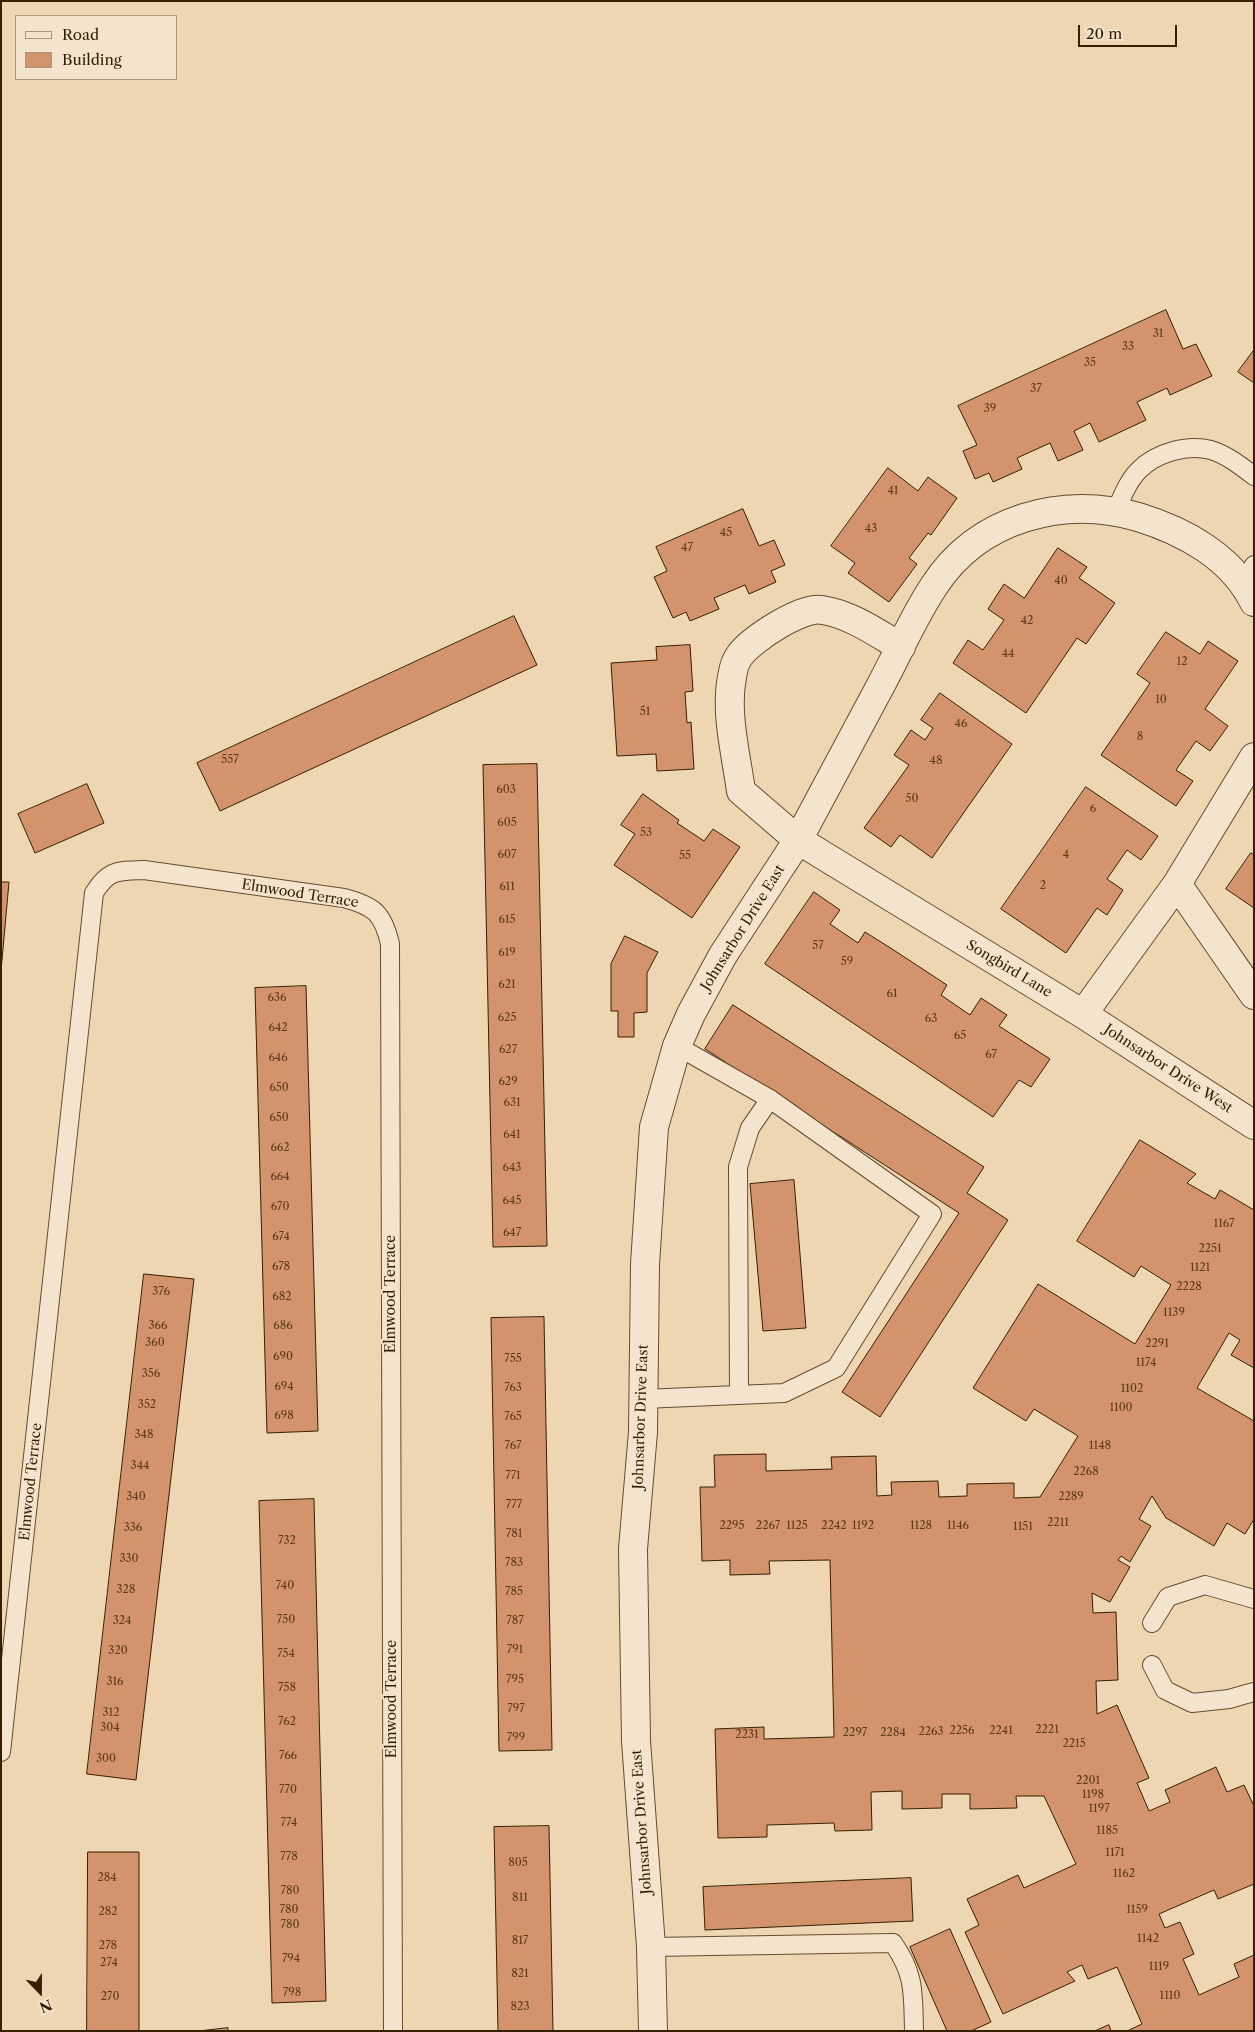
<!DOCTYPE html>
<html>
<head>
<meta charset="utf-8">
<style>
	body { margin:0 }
	#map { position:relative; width:1255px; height:2032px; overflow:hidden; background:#eed6b3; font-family:"Libre Caslon Text",serif }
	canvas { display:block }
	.frame { position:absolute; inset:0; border:2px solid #361f00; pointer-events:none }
	.legend { position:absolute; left:15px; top:15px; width:162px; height:65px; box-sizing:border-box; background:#f4e4ce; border:1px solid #a8957c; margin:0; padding:6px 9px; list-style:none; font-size:15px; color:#361f00 }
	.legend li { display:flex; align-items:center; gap:10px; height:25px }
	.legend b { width:25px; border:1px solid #a8957c }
	.north { position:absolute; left:15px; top:1967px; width:50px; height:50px; -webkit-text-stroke:4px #f4e4ce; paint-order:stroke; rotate:158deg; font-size:14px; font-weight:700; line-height:20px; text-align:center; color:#361f00 }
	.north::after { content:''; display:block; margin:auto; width:18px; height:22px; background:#361f00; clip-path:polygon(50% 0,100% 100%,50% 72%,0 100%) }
	.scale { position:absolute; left:1078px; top:25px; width:99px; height:22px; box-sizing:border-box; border:2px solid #361f00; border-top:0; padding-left:6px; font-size:15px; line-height:18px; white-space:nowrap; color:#361f00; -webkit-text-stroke:4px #f4e4ce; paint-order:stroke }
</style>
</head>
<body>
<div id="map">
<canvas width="1255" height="2032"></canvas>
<div class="frame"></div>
<ul class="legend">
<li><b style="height:6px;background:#f4e4ce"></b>Road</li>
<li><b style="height:14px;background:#d2936d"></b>Building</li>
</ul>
<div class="north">N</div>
<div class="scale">20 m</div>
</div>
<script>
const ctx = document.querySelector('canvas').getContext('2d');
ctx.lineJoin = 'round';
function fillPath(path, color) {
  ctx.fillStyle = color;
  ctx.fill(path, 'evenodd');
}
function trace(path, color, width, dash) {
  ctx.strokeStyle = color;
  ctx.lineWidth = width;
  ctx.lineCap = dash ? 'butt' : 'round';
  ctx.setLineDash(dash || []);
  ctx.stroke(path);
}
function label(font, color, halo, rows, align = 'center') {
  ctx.font = font + ' "Libre Caslon Text",serif';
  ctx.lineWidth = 4;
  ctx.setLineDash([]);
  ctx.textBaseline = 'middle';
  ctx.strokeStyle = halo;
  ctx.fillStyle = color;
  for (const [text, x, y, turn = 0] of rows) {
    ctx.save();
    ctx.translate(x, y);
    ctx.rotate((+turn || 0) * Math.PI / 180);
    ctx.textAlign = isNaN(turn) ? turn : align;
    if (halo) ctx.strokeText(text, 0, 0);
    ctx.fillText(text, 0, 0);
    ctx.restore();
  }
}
const building = new Path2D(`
	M1166 310 1183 349 1196 344 1212 376 1170 395 1167 388 1137 402 1146 420 1099 442 1090 423 1074 431 1083 450 1058 461 1050 443 1017 458 1022 469 993 482 989 473 975 479 963 451 977 445 958 406Z
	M1254 350V383L1238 372Z
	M888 468 918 491 928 477 957 498 931 535 928 533 909 558 917 564 889 602 848 573 855 563 831 546Z
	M743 509 759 546 774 540 785 565 771 571 776 582 749 594 745 585 714 598 719 609 690 621 686 612 673 618 654 577 667 571 656 547Z
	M1058 548 1087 567 1079 578 1115 603 1086 644 1077 638 1026 713 953 663 968 640 983 650 1004 620 988 609 1004 584 1024 598Z
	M514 616 537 665 220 811 197 763Z
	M1166 632 1200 654 1208 641 1238 661 1205 709 1228 726 1210 751 1196 741 1176 770 1193 781 1176 806 1101 755 1150 683 1137 674Z
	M690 645 693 691 685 692 687 723 691 722 694 769 657 771 656 754 617 756 611 663 657 660 656 647Z
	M940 693 1012 744 932 858 900 835 891 847 864 828 909 765 894 755 911 730 925 740 933 728 921 720Z
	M537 764 547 1246 493 1247 483 765Z
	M87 784 104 823 35 853 18 814Z
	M1086 787 1158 836 1141 860 1127 850 1107 879 1123 890 1107 915 1097 908 1066 953 1001 909Z
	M643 794 679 820 677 823 704 841 713 829 740 847 692 918 614 865 635 834 621 825Z
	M1251 853 1254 855V908L1226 889Z
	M1 882H9L1 971Z
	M814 892 840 910 830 924 858 943 865 932 889 947 947 985 941 995 970 1015 981 998 1007 1015 999 1026 1050 1059 1031 1087 1019 1080 993 1117 765 964Z
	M625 936 658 952 647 973V1012L634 1013V1037H618V1011H611V964Z
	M306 986 318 1431 267 1433 255 988Z
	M733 1005 984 1167 967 1193 1008 1220 880 1417 842 1392 959 1213 705 1049Z
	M1140 1140 1196 1174 1187 1183 1215 1199 1220 1190 1254 1210V1368L1231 1355 1240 1340 1229 1333 1197 1388 1254 1421V1519L1245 1534 1227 1523 1214 1546 1166 1518 1152 1496 1139 1519 1151 1526 1130 1562 1121 1556 1118 1560 1130 1567 1110 1602 1092 1593 1093 1613 1116 1612 1118 1680 1096 1681 1097 1714 1117 1705 1149 1778 1137 1783 1149 1811 1170 1802 1165 1790 1216 1767 1227 1792 1244 1785 1254 1806V1884L1218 1899 1214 1890 1159 1914 1165 1928 1180 1922 1194 1954 1183 1959 1199 1995 1239 1977 1234 1964 1254 1955V2031H1127L1142 2024 1117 1967 1088 1979 1082 1965 1067 1972 1075 1981 1003 2014 965 1932 979 1925 967 1899 1018 1875 1024 1888 1076 1864 1044 1796H1016L1017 1808 970 1809V1794H942V1808L902 1809V1791L871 1792 872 1830 835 1831 834 1823 767 1825V1837L718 1838 715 1729 764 1727V1739L834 1737 830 1560 769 1561 770 1574 730 1575V1560L702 1561 700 1487H715L714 1455 766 1454V1471L832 1469 831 1457 876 1456 877 1496 892 1495 891 1482 938 1481 939 1497 967 1496V1484L1014 1483V1498L1040 1497 1078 1436 1034 1409 1026 1421 973 1388 1038 1284 1135 1344 1171 1285 1141 1266 1134 1277 1077 1241Z
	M794 1180 806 1328 763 1331 750 1184Z
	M144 1274 194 1279 136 1780 87 1774Z
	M544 1317 552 1750 499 1751 491 1318Z
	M314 1499 326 2001 272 2003 259 1501Z
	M549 1826 553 2031H498L494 1827Z
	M88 1852H139V2031H87Z
	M911 1878 913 1921 705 1930 703 1887Z
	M950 1929 991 2022 971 2031H947L910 1947Z
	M1109 2025 1111 2031H1095Z
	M228 2028V2031H199Z`);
fillPath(building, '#d2936d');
trace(building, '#361f00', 1);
const service = new Path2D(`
	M1116 511C1122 497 1128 481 1139 470 1156 453 1186 444 1211 450 1227 455 1241 466 1254 476
	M1245 583 1254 565
	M739 1395 738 1167 750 1128 770 1099
	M643 1399 784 1393 836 1368 932 1214 770 1099 677 1046
	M1152 1623 1168 1597 1205 1585 1254 1599
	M1152 1665 1165 1690 1192 1703 1229 1699 1254 1692
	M1 1752 94 893C109 869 118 871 144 870L344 898C374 906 383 913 390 944L393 2031
	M651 1947 893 1943C915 1974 913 1993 914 2031`);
const minor = new Path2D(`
	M901 647C877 633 850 614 822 610 802 606 752 639 740 655 736 660 733 670 732 677 725 713 736 754 741 791L798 840C826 788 854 735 882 683 899 651 914 616 934 586 978 518 1063 495 1138 517 1184 531 1232 557 1254 602
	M1177 884 1254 995
	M1083 1014 1177 884 1254 757
	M653 2031 651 1947 636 1741 633 1549 643 1432 645 1264 654 1127 677 1046 691 1014 723 955 798 840 1083 1014 1254 1125`);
trace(service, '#644d2d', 20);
trace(minor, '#644d2d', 30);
trace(service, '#f4e4ce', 18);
trace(minor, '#f4e4ce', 28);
label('11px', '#5d3c1b', null, [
	["31",1158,334],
	["33",1128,347],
	["35",1090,363],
	["37",1036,389],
	["39",990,409],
	["41",893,491],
	["43",871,529],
	["45",726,533],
	["47",687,548],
	["40",1061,581],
	["42",1027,621],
	["44",1008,654],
	["12",1182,662],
	["10",1161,700],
	["51",645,712],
	["46",961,724],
	["8",1140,737],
	["557",230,760],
	["48",936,761],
	["603",506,790],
	["50",912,799],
	["6",1093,809],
	["605",507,823],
	["53",646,833],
	["607",507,855],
	["4",1066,855],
	["55",685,856],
	["2",1043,886],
	["611",507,887],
	["615",507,920],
	["57",818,946],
	["619",507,953],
	["59",847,962],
	["621",507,985],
	["61",892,994],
	["636",277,998],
	["625",507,1018],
	["63",931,1019],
	["642",278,1028],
	["65",960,1036],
	["627",508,1050],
	["67",991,1055],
	["646",278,1058],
	["629",508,1082],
	["650",279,1088],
	["631",512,1103],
	["650",279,1118],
	["641",512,1135],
	["662",280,1148],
	["643",512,1168],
	["664",280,1177],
	["645",512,1201],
	["670",280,1207],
	["1167",1224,1224],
	["647",512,1233],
	["674",281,1237],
	["2251",1210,1249],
	["678",281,1267],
	["1121",1200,1268],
	["2228",1189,1287],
	["376",161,1292],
	["682",282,1297],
	["1139",1174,1313],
	["366",158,1326],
	["686",283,1326],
	["360",155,1343],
	["2291",1157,1344],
	["690",283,1357],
	["755",513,1359],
	["1174",1146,1363],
	["356",151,1374],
	["694",284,1387],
	["763",513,1388],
	["1102",1132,1389],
	["352",147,1405],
	["1100",1121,1408],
	["698",284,1416],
	["765",513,1417],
	["348",144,1435],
	["767",513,1446],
	["1148",1100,1446],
	["344",140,1466],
	["2268",1086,1472],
	["771",513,1476],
	["340",136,1497],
	["2289",1071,1497],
	["777",514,1505],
	["2211",1058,1523],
	["2295",732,1526],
	["2267",768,1526],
	["1125",797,1526],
	["2242",834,1526],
	["1192",863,1526],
	["1128",921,1526],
	["1146",958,1526],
	["1151",1023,1527],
	["336",133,1528],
	["781",514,1534],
	["732",287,1541],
	["330",129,1559],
	["783",514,1563],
	["740",285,1586],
	["328",126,1590],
	["785",514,1592],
	["750",286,1620],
	["324",122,1621],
	["787",515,1621],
	["791",515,1650],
	["320",118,1651],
	["754",286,1654],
	["795",515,1680],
	["316",115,1682],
	["758",287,1688],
	["797",516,1709],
	["312",111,1713],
	["762",287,1722],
	["304",110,1728],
	["2221",1047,1730],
	["2256",962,1731],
	["2241",1001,1731],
	["2263",931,1732],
	["2297",855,1733],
	["2284",893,1733],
	["2231",747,1735],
	["799",516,1738],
	["2215",1074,1744],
	["766",288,1756],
	["300",106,1759],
	["2201",1088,1781],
	["770",288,1790],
	["1198",1093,1795],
	["1197",1099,1809],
	["774",289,1823],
	["1185",1107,1831],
	["1171",1115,1853],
	["778",289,1857],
	["805",518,1863],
	["1162",1124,1874],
	["284",107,1878],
	["780",290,1891],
	["811",520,1898],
	["780",289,1910],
	["1159",1137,1910],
	["282",108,1912],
	["780",290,1925],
	["1142",1148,1939],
	["817",520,1941],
	["278",108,1946],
	["794",291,1959],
	["274",109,1963],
	["1119",1159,1967],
	["821",520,1974],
	["798",292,1993],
	["1110",1170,1996],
	["270",110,1997],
	["823",520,2007]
]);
label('14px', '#361f00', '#f4e4ce', [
	["Elmwood Terrace",300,894,9],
	["Johnsarbor Drive East",743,928,-58],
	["Songbird Lane",1009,969,31],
	["Johnsarbor Drive West",1168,1069,33],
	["Elmwood Terrace",391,1294,-90],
	["Johnsarbor Drive East",641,1417,-88],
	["Elmwood Terrace",31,1482,-84],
	["Elmwood Terrace",392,1699,-90],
	["Johnsarbor Drive East",642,1822,-94]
]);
</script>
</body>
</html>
